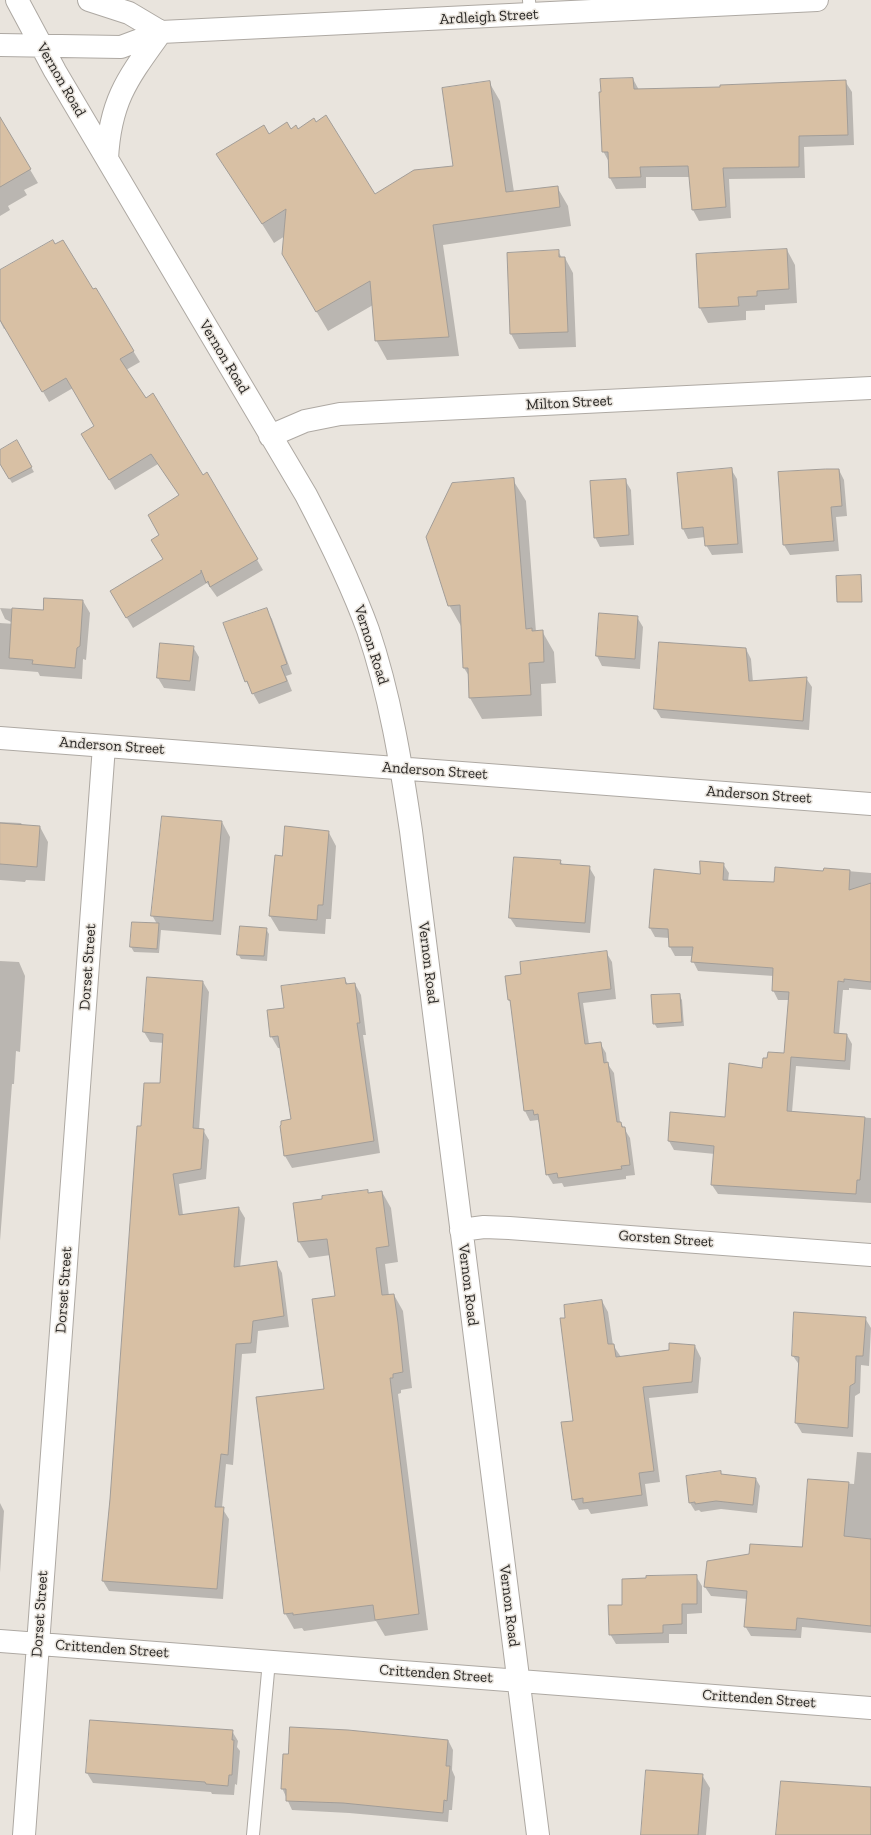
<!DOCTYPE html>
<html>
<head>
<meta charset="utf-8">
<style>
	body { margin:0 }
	canvas { display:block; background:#e9e4dd }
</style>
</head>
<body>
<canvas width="871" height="1835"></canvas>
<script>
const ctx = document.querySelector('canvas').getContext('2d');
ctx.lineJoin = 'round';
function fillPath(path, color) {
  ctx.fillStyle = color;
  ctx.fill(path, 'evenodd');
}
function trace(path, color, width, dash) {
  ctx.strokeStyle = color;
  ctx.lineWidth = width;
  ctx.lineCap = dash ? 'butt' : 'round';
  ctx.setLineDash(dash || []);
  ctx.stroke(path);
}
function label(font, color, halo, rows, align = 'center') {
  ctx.font = font + ' "Zilla Slab",serif';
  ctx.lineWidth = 3;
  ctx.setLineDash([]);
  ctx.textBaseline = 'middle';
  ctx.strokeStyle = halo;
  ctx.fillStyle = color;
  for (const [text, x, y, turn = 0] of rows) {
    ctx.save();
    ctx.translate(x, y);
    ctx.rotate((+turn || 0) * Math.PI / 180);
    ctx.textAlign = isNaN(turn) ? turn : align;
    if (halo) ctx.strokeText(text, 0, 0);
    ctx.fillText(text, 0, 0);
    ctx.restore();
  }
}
fillPath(new Path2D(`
	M633 79 639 90 721 88 845 81 852 92 854 145 804 147 805 178 729 179 731 218 699 221 693 210 690 177H646V188L616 189 610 178 609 162 603 151Z
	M489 82 500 101 514 192 557 187 568 206 571 226 443 245 459 356 387 360 376 340 373 305 328 331 294 274 285 236 274 243 218 154 269 135 297 130 375 195 454 167Z
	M10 136 38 183 24 190 27 195 8 206 10 210 0 216V142Z
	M787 250 795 265 797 303 765 305V310L746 311V320L708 323 700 308 697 255Z
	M558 251 562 258H565L573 273 576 347 519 349 511 334 508 253Z
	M0 272 93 290 95 289 140 362 126 370 203 476 207 474 263 570 217 597 207 583 133 628 111 592 164 560 160 535 180 496 158 464 115 490 83 434 95 427 73 388 49 402 6 328 4 329 0 321Z
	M17 442 34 472 12 483 0 462V451Z
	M731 469 737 479 743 553 712 555 706 545 705 537 688 539 683 529 678 474Z
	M839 470 844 480 847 516 836 517 839 551 790 555 784 545Z
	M513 480 526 501 536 632 542 631 554 652 556 683 541 684 542 716 482 719 470 698 469 676 464 668 461 626 449 605Z
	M625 480 631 490 634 545 600 547 595 537Z
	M83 601 90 613 86 660 83 659 82 679 40 676 38 672 0 669V623L15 624 5 619 0 608 44 611Z
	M266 609 272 619 292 674 286 676 292 691 259 704 246 681Z
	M600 614 637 617 643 627 640 669 602 666 597 656Z
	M193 647 199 657 195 691 164 688 158 678Z
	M746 649 751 659 753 682 806 678 812 687 809 730 661 718 655 708Z
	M0 822 21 823 23 826 40 827 48 842 45 881 26 880 25 882 0 880Z
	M222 822 230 837 221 935 161 930 159 953 134 952 131 947 157 924 152 915Z
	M328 831 336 846 331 919H326L325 934 279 931 270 916 283 857Z
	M560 861 563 865 589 867 595 877 590 933 516 927 510 918Z
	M723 864 729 873 728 881 775 883 824 872V869L871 873V990L849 988V990H843L839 1034 847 1035 852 1044 850 1070 796 1066 792 1112 871 1118V1203L718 1194 712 1185 715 1154 674 1150 669 1141 671 1114 726 1118 763 1069 768 1059 785 1054 789 1000H778L773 990 774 976 698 971 693 961V956H675L670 947 669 938 655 937 650 928 701 875Z
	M266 929 269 934 267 961 241 959 238 954Z
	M606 952 612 962 616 999 583 1003 589 1044 600 1043 606 1053 607 1063 614 1073 620 1122 630 1138 635 1175 626 1176V1179L564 1187 562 1183 553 1184 547 1174 540 1125 538 1120 530 1121 525 1111 511 1003 509 1000 522 975Z
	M0 961 19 962 25 976 20 1052 16 1051 14 1084H12L0 1241Z
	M344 979 348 984H355L361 995 366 1035H363L380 1153 292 1168 285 1156 281 1127 292 1120 280 1048H278L271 1036 285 1009Z
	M203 982 209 992 199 1130H203L209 1140 206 1179 179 1184 183 1215 239 1208 245 1218 240 1268 276 1262 282 1273 289 1327 258 1331 256 1353 242 1354 233 1465 226 1464 222 1508 229 1519 223 1599 109 1591 103 1581 142 1127 161 1084 164 1043 150 1042 144 1032Z
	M679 995 682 1000 684 1026 657 1028 654 1023Z
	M367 1191 369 1194 382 1192 391 1208 398 1262 385 1264 389 1296 394 1295 403 1311 412 1388 401 1390V1393L398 1394 428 1630 385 1636 376 1621 304 1631 302 1628 294 1629 285 1613 325 1389 336 1297 331 1255 309 1258 299 1242 294 1204 323 1200Z
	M602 1301 608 1312 613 1345 621 1357 695 1346 701 1358 698 1393 649 1398 660 1482 645 1484 648 1506 591 1514 588 1509 579 1510 573 1499 574 1421 566 1318Z
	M865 1318 871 1328 869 1366 861 1365 860 1393 855 1396 853 1437 802 1433 796 1423 800 1366 793 1356Z
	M857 1452 871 1453V1633L802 1627 801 1638 751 1636 745 1626 748 1599 711 1596 705 1587 708 1562 803 1548 809 1480 854 1484Z
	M720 1472 723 1476 756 1479 760 1486 757 1513 721 1509 701 1512 699 1510 695 1511 690 1503Z
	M0 1503 4 1511 0 1573Z
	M696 1576 702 1586V1613L687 1614V1634H669V1643L616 1644 610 1634 623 1606Z
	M232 1731 238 1741 237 1747 240 1751 237 1785 235 1784 234 1795 212 1794 211 1792 93 1783 87 1773Z
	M448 1740 453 1750 452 1770 455 1777 452 1810H449L448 1822 349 1813 292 1810 282 1788 289 1755Z
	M702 1775 710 1788 706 1835H642Z`), '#0003');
const building = new Path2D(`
	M633 78 634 89 720 87V85L846 80 848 135 799 136V167L723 168 726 207 692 210 688 166 640 167 641 177 609 178 608 152H602L599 92H601L600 79Z
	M490 81 506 192 558 186 560 207 433 225 449 337 375 341 370 281 316 312 282 254 286 209 262 224 216 154 264 125 269 134 287 122 291 129 296 125 298 129 314 118 316 122 326 115 375 194 414 170 453 166 442 88Z
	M0 117 31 169 0 187Z
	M53 240 55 244 63 240 93 289 96 288 134 351 120 359 146 398 153 393 203 475 207 472 258 559 210 587 208 581 206 583 201 570V573L126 618 110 591 163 559 151 540 159 535 148 515 179 495 151 454 109 480 81 434 94 426 66 378 42 392 0 320V270Z
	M787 249 789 289 757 291V296L738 297 739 306 699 308 696 254Z
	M559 250V257H565L568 332 510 334 507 253Z
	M17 440 32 467 9 479 0 464V450Z
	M732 468 738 544 705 546 703 527 682 529 677 473Z
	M826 469H839L842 506 831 507 834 541 783 545 778 472Z
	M514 478 526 629 532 628V631L543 630 544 662 529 663 531 695 469 698 468 668H463L460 605 448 606 426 537 452 483Z
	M626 479 629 535 594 538 590 481Z
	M861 575 862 602H837L836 576Z
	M44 598 83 600 80 646 77 648 75 668 32 664 33 660 9 658 12 608 43 610Z
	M267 608 287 664 281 666 287 681 252 694 247 681 245 682 223 623Z
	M599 613 638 616 635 659 596 656Z
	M659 642 746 648 749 681 807 677 803 721 654 709Z
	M160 643 194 646 190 681 157 678Z
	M162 816 222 821 213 921 151 916Z
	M0 823 40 826 37 867 0 864Z
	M285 826 329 831 323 905H318L317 920 269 916 275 855 282 856Z
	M514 857 561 860 560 864 590 866 585 923 509 918Z
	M700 861 724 863 723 880 774 882 775 867 823 871 824 868 850 870 849 890 871 883V982L844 979V982L838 981 834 1033 847 1034 845 1061 791 1057 787 1111 865 1117 860 1180H857L856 1194 711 1185 714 1146 668 1141 670 1112 725 1117 729 1063 762 1068 763 1058H767L768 1052 784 1053 789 992 772 991 773 968 691 962 693 947H669L668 929 649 928 654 869 700 874Z
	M132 922 159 923 157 949 130 947Z
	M240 926 267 928 264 956 237 955Z
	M607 951 611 989 578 993 585 1044 601 1042 604 1063 608 1062 617 1122H621L622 1127H625L630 1165 621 1166 622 1169 558 1178 557 1173 546 1175 538 1114 534 1115 533 1110 524 1111 510 1000H508L505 976 521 974 520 962Z
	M147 977 203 981 193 1128 204 1129 201 1169 173 1174 179 1215 239 1207 234 1267 277 1261 284 1316 253 1321 251 1343 236 1344 228 1455 221 1454 215 1507H224L217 1589 102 1581 110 1499 137 1126H141L144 1083H160L163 1034 143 1032Z
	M345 978 346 984 355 983 360 1023H357L374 1141 284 1156 280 1126 281 1125V1121L291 1119 278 1036 270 1037 267 1010 284 1008 281 986Z
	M680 994 682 1022 653 1024 651 995Z
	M368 1190V1193L382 1191 389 1246 376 1248 382 1295 394 1294 398 1323 403 1372 393 1374V1378H390L419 1614 375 1620 373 1605 293 1615V1613L284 1614 256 1397 324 1389 312 1299 335 1296 327 1239 298 1242 293 1203 322 1199V1196Z
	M602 1300 608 1344H614L616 1357 669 1350V1343L695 1345 692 1382 643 1387 654 1471 639 1473 642 1495 583 1503V1498L572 1500 561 1422 573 1421 560 1318H565L564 1305Z
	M794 1312 866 1317 863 1356H856L855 1383 850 1386 848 1428 795 1423 799 1357 792 1356Z
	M721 1471V1474L756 1478 753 1505 716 1501 695 1504V1502L689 1503 686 1476Z
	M808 1479 849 1482 844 1536 871 1539V1626L797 1618 796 1630 744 1627 747 1591 704 1587 707 1561 749 1554 750 1544 802 1547Z
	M697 1575V1604H682V1624L663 1625V1633L609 1635 608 1605H622V1579L646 1578V1576Z
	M90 1720 233 1730 232 1740H234L232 1775H229L228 1786 206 1784 205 1782 86 1773Z
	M290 1727 348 1730 448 1740 446 1766H450L447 1801 444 1800 443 1813 343 1803 286 1801V1789H281L283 1754H288Z
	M646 1770 703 1774 698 1835H641Z
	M781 1781 871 1787V1835H776Z`);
fillPath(building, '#d8c0a4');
trace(building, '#a29d98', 1);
const service = new Path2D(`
	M529 0 530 15
	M253 1835 269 1661`);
const minor = new Path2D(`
	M17 0 55 71 306 495C329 539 351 583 368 630 390 695 401 763 411 831L538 1835
	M89 0 129 13 161 32
	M0 45 121 47 161 32 817 0
	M107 159C110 100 128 78 161 32
	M270 436 305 421 340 414 871 388
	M0 738 871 804
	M461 1230 484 1227 509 1228 871 1255
	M0 1641 871 1708
	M24 1835 104 746`);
trace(service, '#aea9a3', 14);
trace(minor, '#aea9a3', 24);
trace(service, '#fff', 12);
trace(minor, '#fff', 22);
label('15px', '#292725', '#e9e4dd', [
	["Ardleigh Street",489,17,-3],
	["Vernon Road",61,80,60],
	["Vernon Road",224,357,59],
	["Milton Street",569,403,-3],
	["Vernon Road",371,645,72],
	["Anderson Street",112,746,4],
	["Anderson Street",435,771,4],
	["Anderson Street",759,795,4],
	["Vernon Road",428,963,83],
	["Dorset Street",88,967,-86],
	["Gorsten Street",666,1239,4],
	["Vernon Road",468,1285,83],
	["Dorset Street",64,1290,-86],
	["Vernon Road",509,1606,83],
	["Dorset Street",40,1614,-86],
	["Crittenden Street",112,1649,4],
	["Crittenden Street",436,1674,4],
	["Crittenden Street",759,1699,4]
]);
</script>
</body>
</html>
